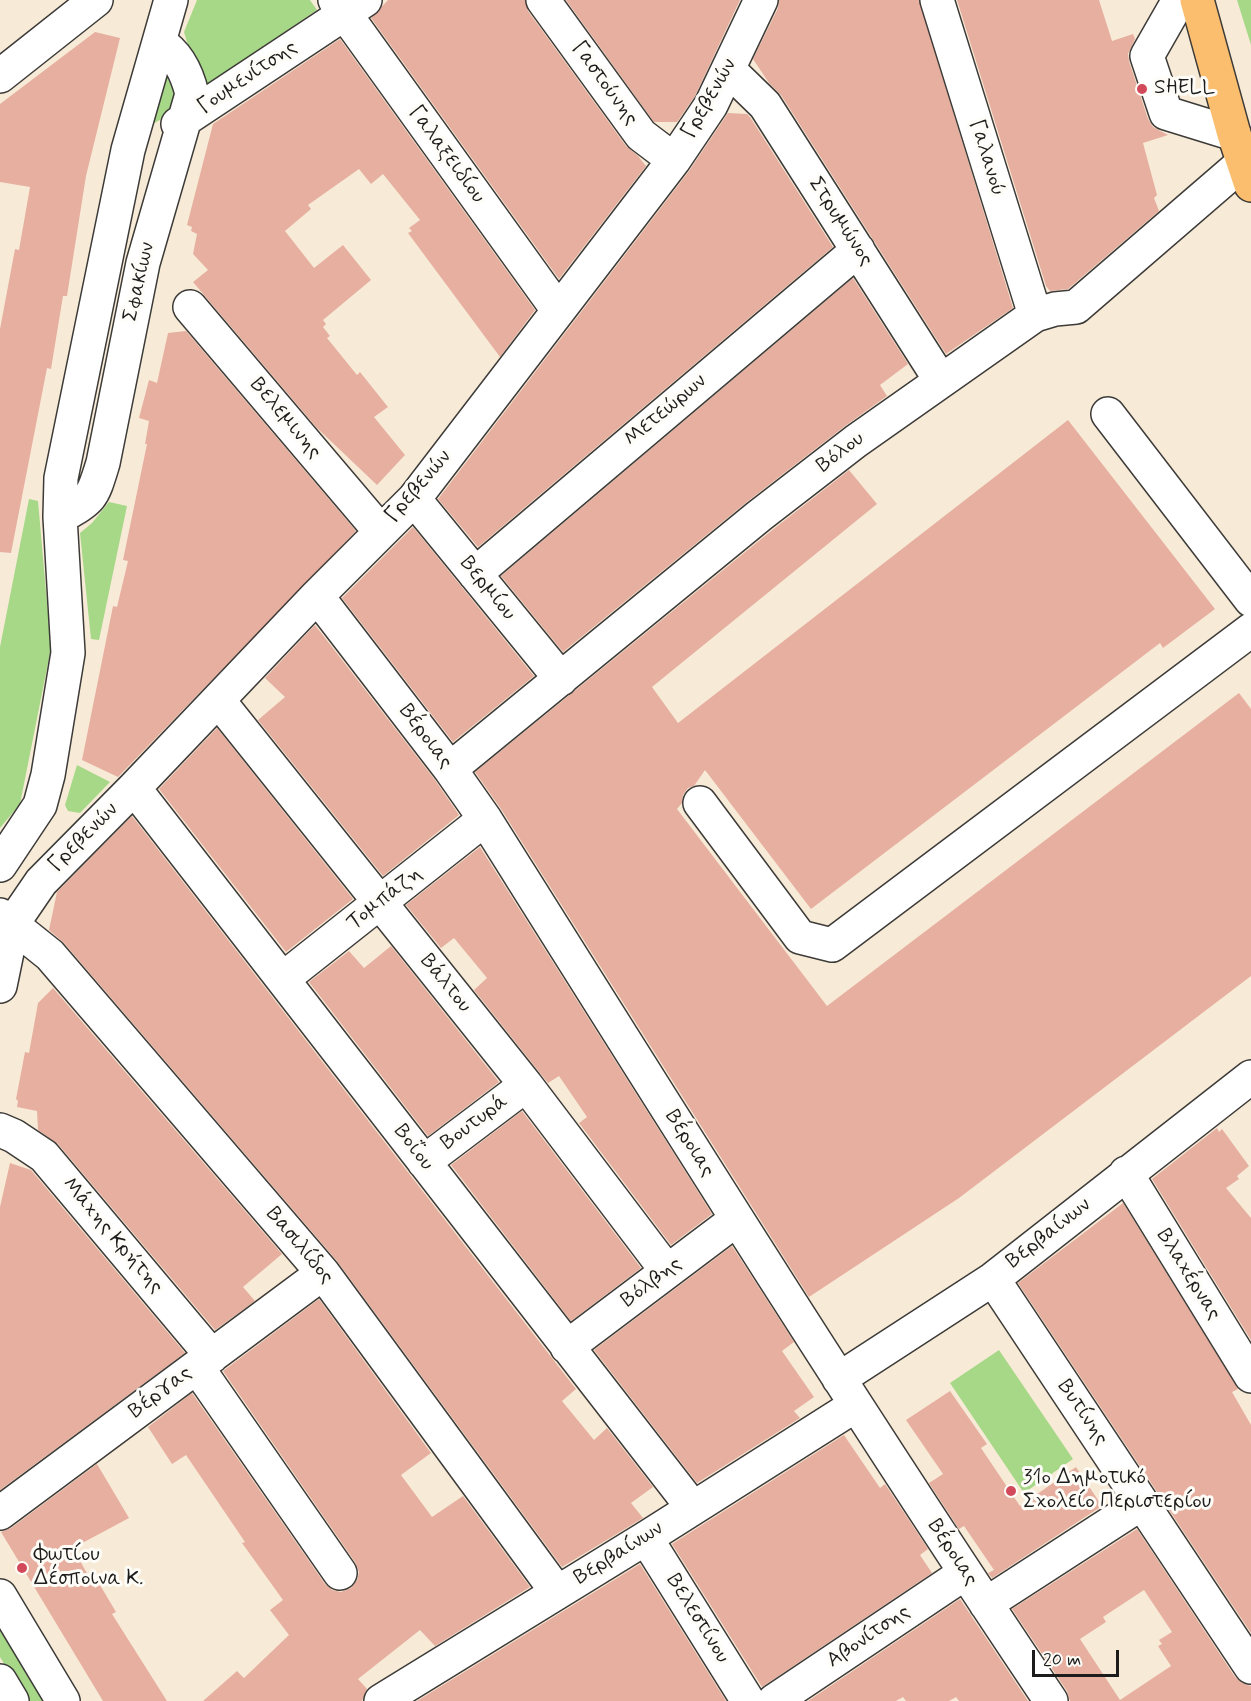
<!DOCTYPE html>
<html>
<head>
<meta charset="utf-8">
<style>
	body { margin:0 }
	#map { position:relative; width:1251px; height:1701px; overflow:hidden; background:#f7ebd8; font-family:Mynerve,sans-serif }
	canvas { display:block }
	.scale { position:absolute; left:1032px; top:1650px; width:87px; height:27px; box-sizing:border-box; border:3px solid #1c1c1c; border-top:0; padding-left:8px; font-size:18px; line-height:21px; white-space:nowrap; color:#1c1c1c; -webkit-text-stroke:4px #fdfcf7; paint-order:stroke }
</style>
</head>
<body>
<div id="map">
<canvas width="1251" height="1701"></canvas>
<div class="scale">20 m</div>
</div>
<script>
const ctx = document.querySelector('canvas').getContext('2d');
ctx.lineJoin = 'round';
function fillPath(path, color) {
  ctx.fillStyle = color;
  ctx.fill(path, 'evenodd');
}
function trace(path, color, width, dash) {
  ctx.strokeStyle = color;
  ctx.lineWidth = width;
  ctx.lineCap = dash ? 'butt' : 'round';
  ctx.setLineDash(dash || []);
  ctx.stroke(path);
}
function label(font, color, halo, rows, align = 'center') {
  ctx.font = font + ' Mynerve,sans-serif';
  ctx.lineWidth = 6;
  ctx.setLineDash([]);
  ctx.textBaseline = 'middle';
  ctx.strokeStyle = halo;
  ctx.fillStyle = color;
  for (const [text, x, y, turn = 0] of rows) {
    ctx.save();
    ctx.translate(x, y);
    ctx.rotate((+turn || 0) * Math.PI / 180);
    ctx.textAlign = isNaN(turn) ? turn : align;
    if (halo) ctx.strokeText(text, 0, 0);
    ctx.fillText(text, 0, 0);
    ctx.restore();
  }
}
fillPath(new Path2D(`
	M197 0H310L317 10 201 89 184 32Z
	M1237 0H1251V45Z
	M163 69H171L179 109 151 125Z
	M29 499 38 501 51 648 20 804 0 828V647Z
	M109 502 127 506 99 640 91 639 80 533 92 523Z
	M77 765 110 782 80 813 68 811 65 805Z
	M999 1350 1073 1459 1024 1493 950 1383Z
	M0 1625 46 1701H27L0 1657Z`), '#a6d887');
fillPath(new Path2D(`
	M388 0H525L528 11 626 146 638 156 646 166 559 279 371 18Z
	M566 0H740L695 96 677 122H654Z
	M779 0H919L1013 308 946 354 781 95 769 83 753 59 778 8Z
	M957 0H1099L1112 41 1133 34 1135 39 1128 54 1129 61 1148 119 1153 127 1168 135 1143 143 1157 195 1154 198 1159 211 1068 289 1050 291 1046 286Z
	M95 32 120 38 86 176 67 296H63L51 369 47 368 11 553 0 552V329L15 249 19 250 30 187 0 182V104Z
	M340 39 535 310 500 357 408 233 412 231 409 228 420 220 383 174 371 184 359 169 308 205 311 209 285 231 314 268 343 245 371 280 323 320 326 324 323 327 330 336 327 338 357 375 360 372 388 407 374 417 405 455 377 485 317 428 193 282 208 270 193 254 197 234 191 231 192 227 187 225 213 124Z
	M728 113 747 114 750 117 833 247 478 547 438 499 689 171Z
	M853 278 908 364 880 385 887 396 845 426 748 501 563 652 501 576Z
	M186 331 356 531 118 777 82 760 113 606 117 607 128 561 123 560 147 444H145L149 421 139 418 149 380 157 383 168 333Z
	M1068 420 1215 609 1163 648 1160 643 811 909 705 770 694 786 688 788 683 795 682 803 677 809 827 1006 1239 693 1251 709V976L959 1198 809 1297 501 809 475 772 771 531 849 470 877 504 652 687 678 723Z
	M413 527 534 676 453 742 342 598Z
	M315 625 435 780 459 815 383 876 258 720 285 697 265 678Z
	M217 728 353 899 286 952 159 789Z
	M132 816 576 1389 562 1401 594 1440 607 1428 653 1487 631 1503 643 1518 562 1567 337 1261 64 943 49 930 57 892Z
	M480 847 712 1214 671 1245 579 1123 587 1117 559 1076 548 1083 474 990 487 978 454 938 441 948 406 905Z
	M391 946 499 1082 428 1136 309 982 349 951 364 968Z
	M53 988 282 1254 243 1287 255 1301 215 1330 58 1144 38 1130 37 1111 17 1107 18 1101 16 1099 25 1052 29 1053 38 1003Z
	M522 1111 641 1268 571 1321 451 1165Z
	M1217 1128 1219 1132 1222 1129 1249 1166 1237 1176 1239 1179 1226 1188 1251 1218V1340L1152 1179Z
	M10 1163 31 1170 185 1353 0 1490V1207Z
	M1123 1203 1238 1389 1232 1392 1251 1425V1633L1018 1283Z
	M732 1246 794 1342 782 1351 814 1397 794 1411 800 1418 697 1483 594 1350Z
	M319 1299 431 1453 401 1475 432 1517 463 1496 530 1587 435 1646 420 1630 358 1679 367 1689 362 1701H203L237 1671 244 1678 289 1635 270 1610 283 1600 242 1543 245 1542 186 1455 172 1464 148 1427 192 1393 325 1584 332 1590 341 1592 351 1588 357 1580 359 1572 355 1562 223 1371Z
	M950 1391 987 1444 981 1448 1020 1506 1076 1467 1102 1506 992 1578 988 1573 994 1570 964 1526 959 1529 929 1483 943 1474 906 1420Z
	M844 1435 880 1488 885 1484 928 1549 920 1555 932 1573 762 1687 672 1544Z
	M97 1464 129 1518 73 1548 95 1588 100 1585 116 1612 112 1614 167 1701H103L1 1532 11 1528Z
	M1137 1529 1235 1677 1242 1683 1251 1686V1701H1070L1067 1691 1012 1609ZM1144 1590 1172 1632 1159 1640 1162 1644 1158 1646 1171 1666 1120 1700 1080 1639 1106 1622 1103 1617Z
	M640 1564 726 1701H417Z
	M960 1599 1028 1701H959L956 1697 949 1701H906L903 1697 896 1701H808Z`), '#e7afa0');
const minor = new Path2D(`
	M335 0 558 310
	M543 0 641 135 674 160
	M937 0 1035 315
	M1179 0 1147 56 1166 113 1234 134
	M729 70 765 105 941 381
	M0 76 96 0
	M178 124 365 0
	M190 307 381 532
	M1108 414 1251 600
	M414 499 561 679
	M60 517C93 498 92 499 103 463L143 263 192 94C187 73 178 54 160 43
	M475 574 858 250
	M317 596 450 769 485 819C671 1115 856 1411 1051 1701
	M218 700 526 1085 667 1271
	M450 769 759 516 856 441 1035 315 1055 309 1076 307 1244 162
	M134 788C322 1027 506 1269 693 1508
	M700 803 800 937 832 945 1251 630
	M0 865 40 805 48 775 68 653 60 517 61 478 128 150 171 0
	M0 915 50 955 323 1273 557 1592
	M284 978 485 819
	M0 986 13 923 41 882 134 788 317 596 414 499 674 160 711 105 761 0
	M0 1130 14 1136 44 1156 212 1356
	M424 1162 526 1085
	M1126 1173 1251 1376
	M993 1279 1251 1667
	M567 1347 737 1219
	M197 1367 340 1573
	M839 1379 993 1279 1251 1077
	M0 1513 323 1273
	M646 1538 748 1701
	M0 1596 63 1701
	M986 1604 1142 1503
	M0 1681 12 1701
	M381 1701 646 1538 856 1405
	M774 1701 965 1573`);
const highway = new Path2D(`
	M1197 0 1234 134 1251 185`);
trace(minor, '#3d3b38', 36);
trace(highway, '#3d3b38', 36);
trace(minor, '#fff', 33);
trace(highway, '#fbbd6e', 33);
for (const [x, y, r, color] of [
	[1142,89,6,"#d1495b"],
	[1011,1491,6,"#d1495b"],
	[22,1568,6,"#d1495b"]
]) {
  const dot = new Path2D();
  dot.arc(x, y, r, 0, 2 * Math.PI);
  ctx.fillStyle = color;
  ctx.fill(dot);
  trace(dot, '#fdfcf7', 2);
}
label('21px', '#1c1c1c', '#fdfcf7', [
	["Γουμενίτσης",248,78,-34],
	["Γαστούνης",604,84,54],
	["Γρεβενών",710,99,-60],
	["Γαλαξειδίου",446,155,54],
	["Γαλανού",986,158,73],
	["Στρυμώνος",840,222,57],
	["Σφακίων",140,282,-77],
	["Μετεώρων",666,411,-40],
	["Βελεμινης",285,419,50],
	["Βόλου",841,453,-37],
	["Γρεβενών",419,487,-49],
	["Βερμίου",487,589,51],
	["Βέροιας",425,737,53],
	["Γρεβενών",84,838,-45],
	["Τομπάζη",385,899,-38],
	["Βάλτου",445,984,51],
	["Βουτυρά",475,1123,-37],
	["Βέροιας",689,1144,58],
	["Βοΐου",413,1148,53],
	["Βερβαίνων",1049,1234,-38],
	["Μάχης Κρήτης",112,1236,50],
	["Βασιλίδος",299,1246,50],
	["Βλαχέρνας",1188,1275,58],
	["Βόλβης",652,1283,-37],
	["Βέργας",161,1393,-37],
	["Βυτίνης",1082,1413,56],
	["Βέροιας",952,1553,57],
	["Βερβαίνων",619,1554,-32],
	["Βελεστίνου",697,1619,58],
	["Αβονίτσης",869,1637,-34]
]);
label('21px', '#1c1c1c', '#fdfcf7', [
	["SHELL",1154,89],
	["31ο Δημοτικό",1023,1479],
	["Σχολείο Περιστερίου",1023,1503],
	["Φωτίου",34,1556],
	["Δέσποινα Κ.",34,1580]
], 'left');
</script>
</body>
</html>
